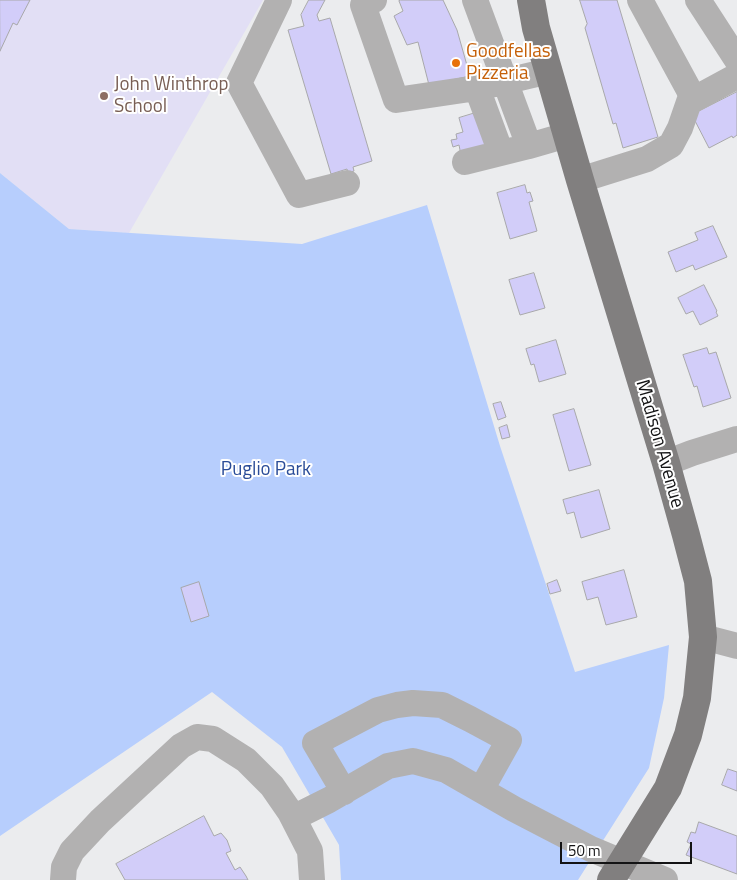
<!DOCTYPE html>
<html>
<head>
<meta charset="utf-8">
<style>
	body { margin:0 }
	#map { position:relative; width:737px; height:880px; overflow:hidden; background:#ebecee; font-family:"Titillium Web",sans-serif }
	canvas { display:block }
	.scale { position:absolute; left:560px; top:842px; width:132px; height:22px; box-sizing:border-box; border:2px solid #131314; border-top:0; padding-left:6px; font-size:15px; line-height:18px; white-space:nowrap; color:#131314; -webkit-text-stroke:4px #fff; paint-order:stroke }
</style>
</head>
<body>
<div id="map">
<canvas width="737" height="880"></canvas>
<div class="scale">50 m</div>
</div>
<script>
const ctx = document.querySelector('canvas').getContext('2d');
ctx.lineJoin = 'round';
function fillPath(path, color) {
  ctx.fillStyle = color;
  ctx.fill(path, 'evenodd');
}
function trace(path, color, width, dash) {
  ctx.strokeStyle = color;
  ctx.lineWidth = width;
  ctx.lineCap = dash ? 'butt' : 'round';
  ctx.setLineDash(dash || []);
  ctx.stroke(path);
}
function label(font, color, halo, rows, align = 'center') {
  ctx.font = font + ' "Titillium Web",sans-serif';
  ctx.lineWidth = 4;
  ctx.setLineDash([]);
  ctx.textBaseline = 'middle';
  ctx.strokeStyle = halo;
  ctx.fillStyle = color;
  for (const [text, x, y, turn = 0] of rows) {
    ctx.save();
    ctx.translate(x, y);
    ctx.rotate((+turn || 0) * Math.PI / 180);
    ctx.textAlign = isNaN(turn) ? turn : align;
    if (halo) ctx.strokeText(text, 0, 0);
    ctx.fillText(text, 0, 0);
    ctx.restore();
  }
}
fillPath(new Path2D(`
	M0 0H263L129 233 69 229 0 173Z`), '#e2dff5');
fillPath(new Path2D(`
	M0 173 69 229 302 244 427 205 500 446 575 672 669 645 664 698 649 768 578 880H341L339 845 282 747 212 692 0 836Z`), '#b7cefd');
const building = new Path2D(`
	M0 0H30L17 25 13 23 0 51Z
	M309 0H325L317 15 319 21 330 18 372 161 353 167 354 171 348 173 347 169 331 174 288 30 304 26 301 15Z
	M401 0H443L457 30 470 76 429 85 418 42 407 45 394 16 403 11 399 1Z
	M580 0H617L658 137 623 148 616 123 613 124 585 28 587 24Z
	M737 92V135L733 138 732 136 709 148 692 115Z
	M482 111 492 146 461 155 459 145 453 147 451 140 457 139 456 134 463 132 459 118Z
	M525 185 527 193 530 192 533 201 529 202 537 231 510 239 497 193Z
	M713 226 727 257 695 270 693 265 676 272 668 252 698 240 695 233Z
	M534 273 545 308 520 315 509 280Z
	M704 285 717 311 716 312 718 316 700 325 693 311 686 314 678 298Z
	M556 340 566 374 539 382 534 364 531 365 526 349Z
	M707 348 709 354 716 352 731 398 703 407 697 386 694 387 683 355Z
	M501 402 506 417 498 420 493 404Z
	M574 409 591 465 569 471 553 415Z
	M507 425 510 437 502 439 499 428Z
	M599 490 610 529 581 538 574 512 567 514 563 500Z
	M624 570 637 617 606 625 598 597 587 600 582 582Z
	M557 580 561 591 550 594 547 584Z
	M199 582 209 616 191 622 181 588Z
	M728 769 737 772V791L722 785Z
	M204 816 214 836 221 833 227 840 231 851 226 853 235 870 240 867 246 876 248 880H125L116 864Z
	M699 822 737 836V874L686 855 691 844 687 842 691 832 695 833Z`);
fillPath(building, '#d2cdf9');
trace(building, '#a8a8aa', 1);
trace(new Path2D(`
	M279 0 239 83 299 195 347 183
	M374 0 363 5 396 100 477 88 549 71
	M475 0 529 146 567 135
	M698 0 737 60
	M477 88 501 153 529 146
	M689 102 737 76
	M465 162 501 153
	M580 180 647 159 671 145 680 128 689 102 691 97 689 90 640 0
	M666 463 692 453 737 439
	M703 637 737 646
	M344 792 315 743 378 710 397 705 413 703 442 705 470 719 509 740 481 790
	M293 818 329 800 388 766 413 761 446 770 514 809 591 849 665 880
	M63 880 64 867 72 851 100 821 181 746 197 737 213 739 246 760 272 786 290 812 310 851 312 880`), '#b2b1b1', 26);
trace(new Path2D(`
	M531 0 536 28 580 180 666 463 686 535 698 581 703 637 697 698 688 735 668 788 611 880`), '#817f7f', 28);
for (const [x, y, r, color] of [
	[456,63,5,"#e8710a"],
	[104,96,5,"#8d6e63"]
]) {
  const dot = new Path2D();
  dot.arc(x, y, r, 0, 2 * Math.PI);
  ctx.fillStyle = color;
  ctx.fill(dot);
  trace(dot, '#fff', 2);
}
label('19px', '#c56008', '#fff', [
	["Goodfellas",466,52],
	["Pizzeria",466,74]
], 'left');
label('19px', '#785e54', '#fff', [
	["John Winthrop",114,85],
	["School",114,107]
], 'left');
label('19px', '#131314', '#fff', [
	["Madison Avenue",659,444,74]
]);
label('19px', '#2a4c98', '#fff', [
	["Puglio Park",266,470]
]);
</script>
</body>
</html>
